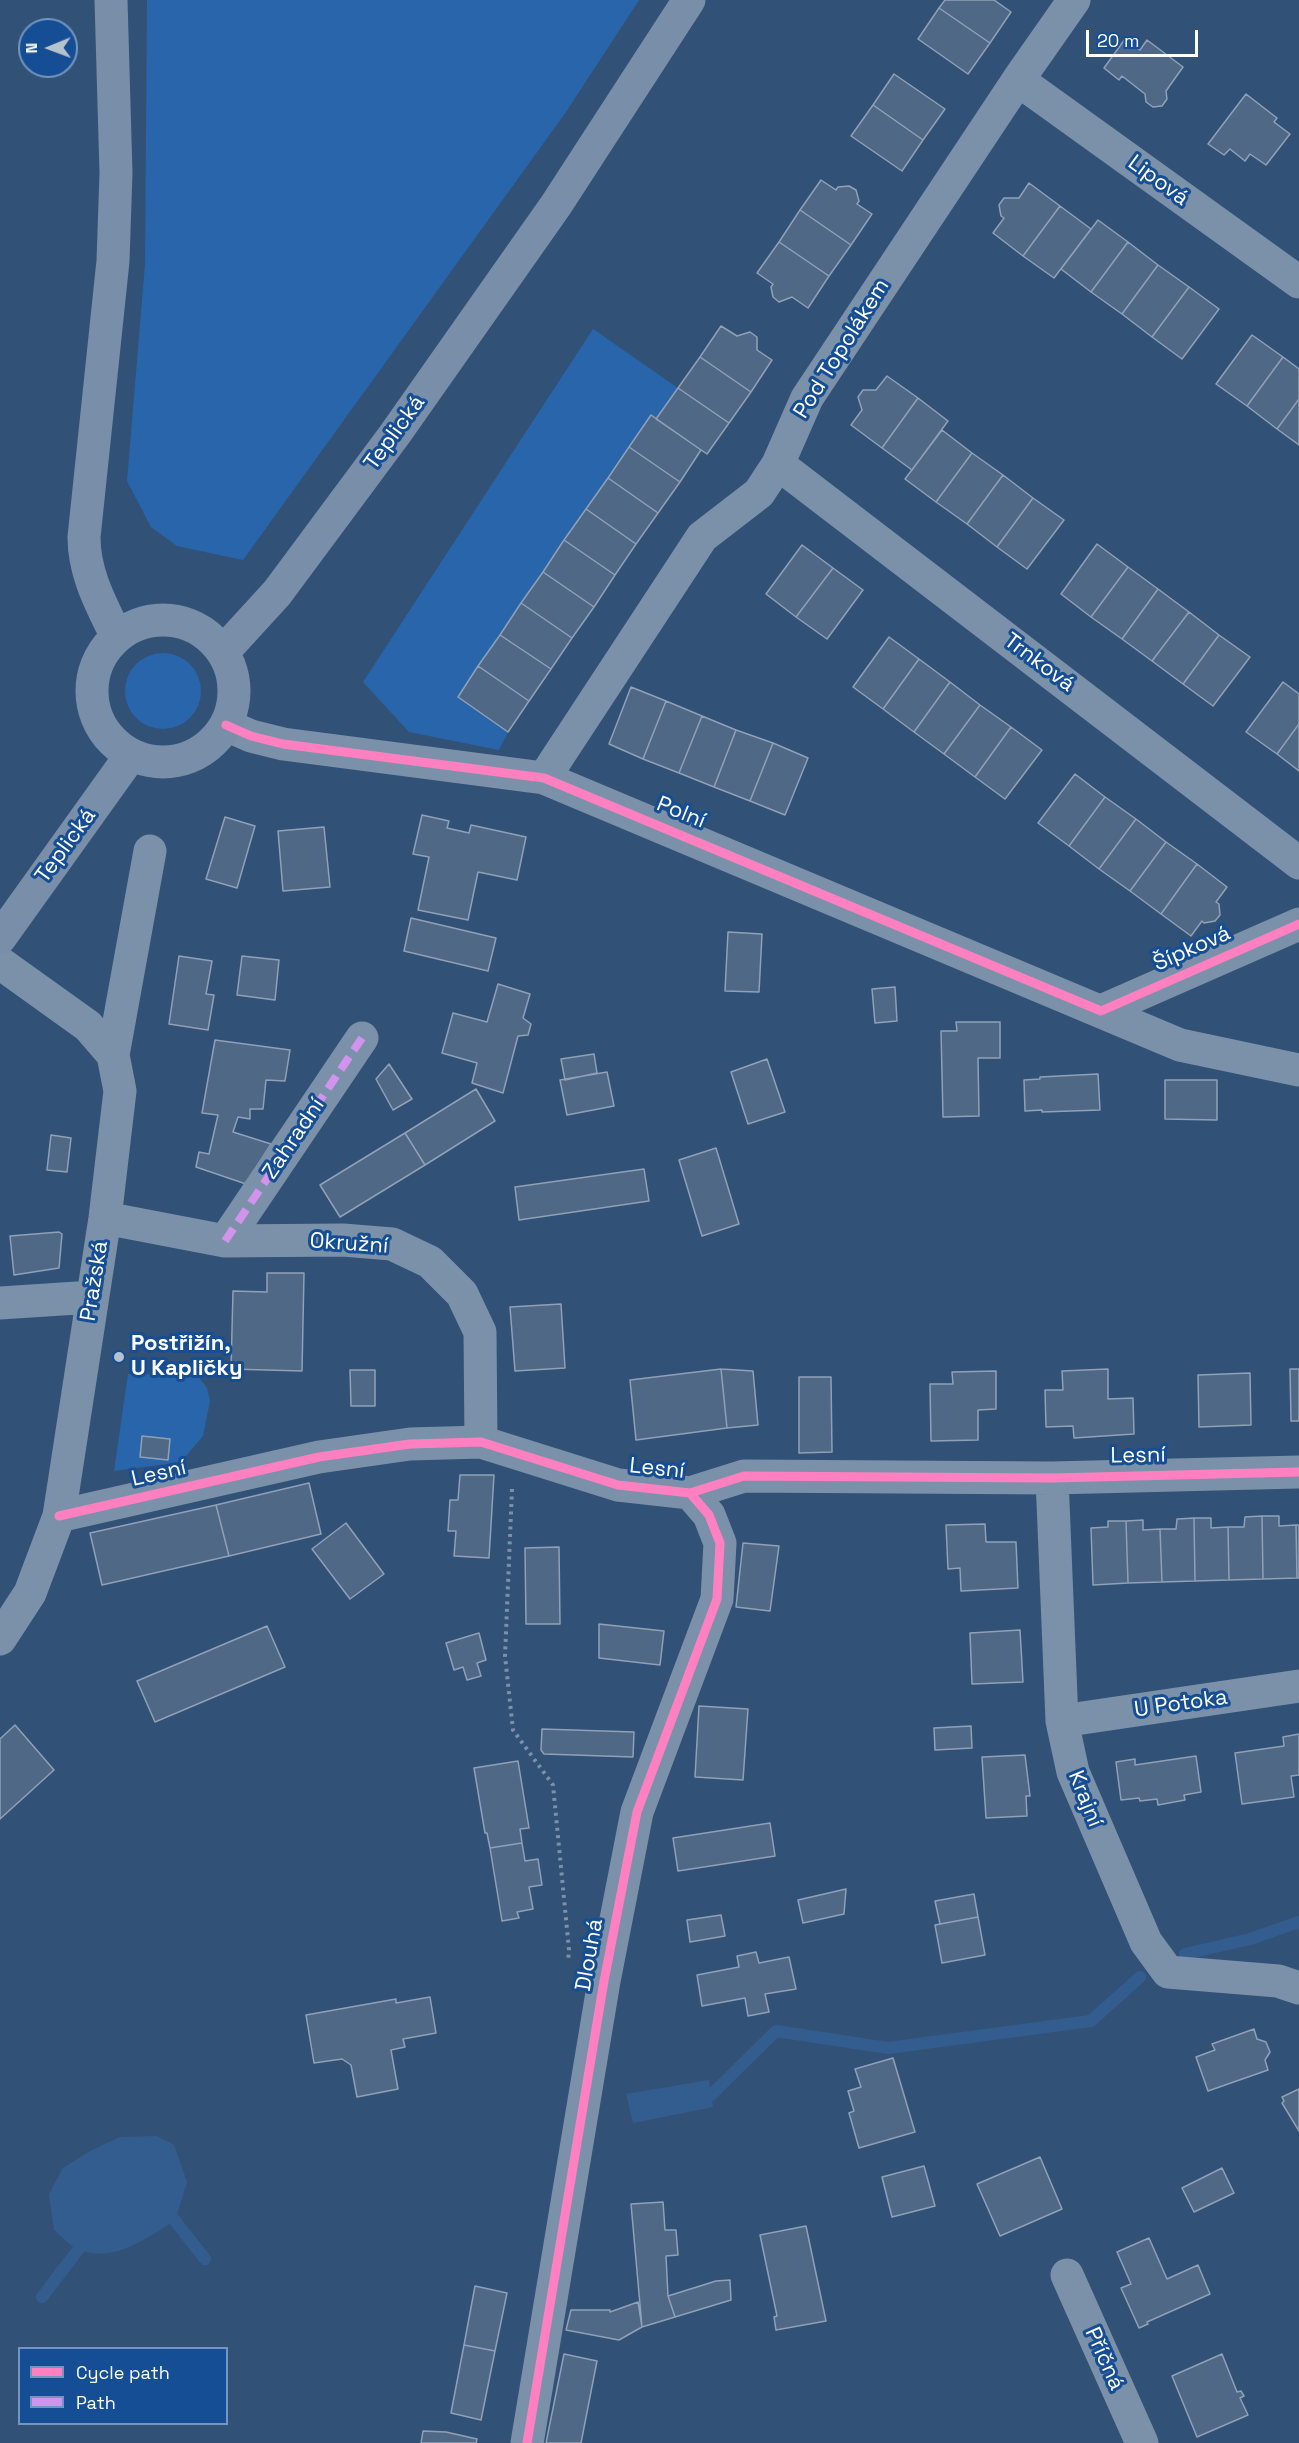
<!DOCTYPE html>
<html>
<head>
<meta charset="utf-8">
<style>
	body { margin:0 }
	#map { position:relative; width:1299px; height:2443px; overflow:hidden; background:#325177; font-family:"Space Grotesk",sans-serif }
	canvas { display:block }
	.legend { position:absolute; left:18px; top:2347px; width:210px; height:78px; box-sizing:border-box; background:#154e94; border:2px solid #7395bf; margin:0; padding:8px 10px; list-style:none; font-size:18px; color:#fff }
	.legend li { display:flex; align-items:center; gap:12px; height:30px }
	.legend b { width:30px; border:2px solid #7395bf }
	.north { position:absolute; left:18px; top:18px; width:60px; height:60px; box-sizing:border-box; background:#154e94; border:2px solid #7395bf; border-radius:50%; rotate:269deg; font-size:16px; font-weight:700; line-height:24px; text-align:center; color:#fff }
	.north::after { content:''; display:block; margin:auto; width:21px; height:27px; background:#b7c2cf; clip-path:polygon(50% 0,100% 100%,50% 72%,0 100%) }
	.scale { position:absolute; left:1086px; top:30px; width:112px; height:27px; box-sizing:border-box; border:3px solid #fff; border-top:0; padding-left:8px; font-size:18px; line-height:21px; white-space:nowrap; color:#fff; -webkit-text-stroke:4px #154e94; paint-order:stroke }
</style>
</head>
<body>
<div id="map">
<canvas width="1299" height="2443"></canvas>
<ul class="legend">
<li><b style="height:8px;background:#ff80c0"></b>Cycle path</li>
<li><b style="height:8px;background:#d193ec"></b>Path</li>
</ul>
<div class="north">N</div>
<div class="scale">20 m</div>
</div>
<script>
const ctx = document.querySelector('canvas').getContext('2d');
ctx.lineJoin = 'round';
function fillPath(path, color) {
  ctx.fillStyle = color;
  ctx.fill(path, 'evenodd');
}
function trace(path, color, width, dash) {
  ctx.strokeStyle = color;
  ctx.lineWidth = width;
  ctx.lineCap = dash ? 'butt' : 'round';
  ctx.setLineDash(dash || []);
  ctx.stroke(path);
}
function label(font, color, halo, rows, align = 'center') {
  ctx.font = font + ' "Space Grotesk",sans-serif';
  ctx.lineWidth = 6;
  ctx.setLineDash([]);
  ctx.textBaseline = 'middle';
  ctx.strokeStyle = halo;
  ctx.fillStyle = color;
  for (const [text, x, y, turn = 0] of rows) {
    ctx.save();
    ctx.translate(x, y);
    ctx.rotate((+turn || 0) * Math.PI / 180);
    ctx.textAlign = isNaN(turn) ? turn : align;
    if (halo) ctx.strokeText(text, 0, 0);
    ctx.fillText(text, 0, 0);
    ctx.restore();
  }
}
fillPath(new Path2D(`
	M147 0H639L566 112 243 560 177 546 151 527 127 481 145 264Z
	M593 329 678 388 656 419 650 416 458 697 508 732 499 750 409 732 363 682Z
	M125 691a38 38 0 1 1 76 0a38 38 0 1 1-76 0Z
	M128 1374 197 1375 207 1388 210 1401 203 1436 181 1462 114 1471Z`), '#2965ab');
fillPath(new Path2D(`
	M709 2080 713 2107 633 2123 626 2094Z
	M157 2136 174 2145 187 2182 175 2221C146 2238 115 2263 80 2250 71 2247 62 2236 54 2230L49 2194 63 2168 92 2150 120 2137Z`), '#345d8f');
trace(new Path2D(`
	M1185 1954 1250 1939 1299 1922
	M697 2100 711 2095 776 2031 888 2048 1091 2021 1140 1977
	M165 2208 205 2259
	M42 2297 78 2250 85 2236`), '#345d8f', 12);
const building = new Path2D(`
	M945 0H994L1011 12 990 43 939 8Z
	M939 8 990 43 968 74 918 39Z
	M1125 39 1140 50 1147 40 1183 67 1166 91 1167 99 1162 106 1153 107 1146 102 1145 94 1122 76 1119 80 1104 68Z
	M894 74 945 109 923 140 873 105Z
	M1246 94 1277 118 1274 122 1290 134 1266 165 1250 154 1245 161 1230 149 1224 155 1208 144Z
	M873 105 923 140 902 171 851 136Z
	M821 180 836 190 838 187 849 186 856 190 859 201 857 204 872 214 851 245 800 210Z
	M1029 183 1060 206 1023 256 993 233 1004 218 1001 216 999 205 1004 198H1019Z
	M1060 206 1091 229 1054 278 1023 256Z
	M800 210 851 245 829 276 779 242Z
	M1098 220 1128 242 1091 292 1061 269Z
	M779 242 829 276 808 308 792 297 779 302 773 297 771 287 773 284 757 273Z
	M1128 242 1158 265 1122 314 1091 292Z
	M1158 265 1189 287 1152 337 1122 314Z
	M1189 287 1219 309 1182 359 1152 337Z
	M721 326 737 336 750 332 757 337V350L772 360 751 392 700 357Z
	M1252 335 1283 357 1247 406 1216 384Z
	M700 357 751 392 729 423 678 388Z
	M1283 357 1299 369V399L1277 429 1247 406Z
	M887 376 918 398 882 448 851 425 862 410 858 397 863 390H876Z
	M678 388 729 423 707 454 656 419Z
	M918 398 948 421 912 470 882 448Z
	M1299 399V445L1277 429Z
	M651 415 701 450 680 482 629 447Z
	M942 430 972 453 936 502 905 479Z
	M629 447 680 482 658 513 608 478Z
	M972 453 1003 475 967 524 936 502Z
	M1003 475 1033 498 997 547 967 524Z
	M608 478 658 513 636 544 586 509Z
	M1033 498 1064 520 1027 569 997 547Z
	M586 509 636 544 615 575 564 540Z
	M564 540 615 575 594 607 543 572Z
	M1097 544 1128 567 1091 617 1061 594Z
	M802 545 833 568 796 617 766 594Z
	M1128 567 1158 589 1122 639 1091 617Z
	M833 568 863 590 827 639 796 617Z
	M543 572 594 607 572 638 521 603Z
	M1158 589 1189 612 1152 661 1122 639Z
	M521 603 572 638 551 669 500 635Z
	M1189 612 1219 635 1183 684 1152 661Z
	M500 635 551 669 529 701 478 666Z
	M1219 635 1250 657 1213 706 1183 684Z
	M889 637 919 659 883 709 853 687Z
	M919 659 950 682 914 732 883 709Z
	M478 666 529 701 508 732 458 697Z
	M950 682 980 705 944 754 914 732Z
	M1283 682 1299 694V724L1277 754 1246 732Z
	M631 687 666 701 643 759 609 744Z
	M666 701 702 716 679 773 643 759Z
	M980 705 1011 727 975 777 944 754Z
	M702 716 736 730 714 787 679 773Z
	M1299 724V771L1277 754Z
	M1011 727 1042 750 1005 799 975 777Z
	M736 730 773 743 750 801 714 787Z
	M773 743 808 758 785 815 750 801Z
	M1075 774 1105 797 1069 846 1038 823Z
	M1105 797 1136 819 1099 869 1069 846Z
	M422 815 449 821 447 828 469 833 471 825 526 837 517 880 478 872 468 920 418 910 429 857 413 854Z
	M225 817 255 826 237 888 206 879Z
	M1136 819 1166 842 1130 891 1099 869Z
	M324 827 330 887 283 891 278 831Z
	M1166 842 1197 864 1161 914 1130 891Z
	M1197 864 1227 887 1216 902 1219 904 1220 915 1215 921 1204 923 1202 921 1191 936 1161 914Z
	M411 918 496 938 488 971 404 951Z
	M728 932 762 934 759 992 725 991Z
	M179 956 212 961 206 994 214 995 208 1030 169 1024Z
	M242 956 279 960 275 1000 237 995Z
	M498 984 530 994 523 1018 531 1024 528 1035 518 1036 503 1093 472 1083 477 1063 442 1053 453 1013 487 1022Z
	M895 987 897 1021 875 1023 872 989Z
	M956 1022H1000V1058H978L979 1116 943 1117 941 1031H957Z
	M215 1040 290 1050 285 1081 266 1080 263 1109H250V1119L238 1117 233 1132 271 1144 246 1184 196 1167 199 1152 209 1154 218 1115 202 1113Z
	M594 1054 597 1073 565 1080 561 1059Z
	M767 1059 785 1112 748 1124 731 1072Z
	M389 1064 412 1099 393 1110 376 1079Z
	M607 1072 614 1106 567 1115 560 1080Z
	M1098 1074 1100 1110 1042 1112V1110L1025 1111 1024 1080 1040 1079V1077Z
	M1165 1080H1217V1120L1165 1119Z
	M476 1089 495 1121 425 1165 405 1133Z
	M405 1133 425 1165 340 1217 320 1185Z
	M51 1135 71 1138 67 1172 47 1170Z
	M716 1148 739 1224 702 1236 679 1160Z
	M644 1169 649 1201 519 1220 515 1187Z
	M59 1232 62 1234 59 1268 14 1275 10 1236Z
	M267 1273H304L302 1371 231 1369 233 1291 267 1292Z
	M561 1304 565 1368 515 1371 510 1307Z
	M721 1369 727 1428 636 1440 630 1380Z
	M721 1369 753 1371 758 1425 727 1428Z
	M1108 1369V1399L1133 1398 1134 1434 1074 1438 1073 1426 1046 1427 1045 1390H1063L1062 1371Z
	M1290 1369H1299V1421H1291Z
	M350 1370H375V1406H351Z
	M996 1371V1409L978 1410V1440L931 1441 930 1384H953L952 1372Z
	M1250 1373 1251 1425 1199 1427 1198 1375Z
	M799 1377H831L832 1452 799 1453Z
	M142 1436 170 1439 168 1460 140 1457Z
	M460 1475H494L489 1558 454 1556 456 1531H448L450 1500H458Z
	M309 1483 321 1534 229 1556 216 1505Z
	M216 1505 229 1556 102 1585 90 1533Z
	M1262 1516 1263 1579 1229 1580 1228 1527H1244L1245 1517Z
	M1262 1516H1279V1526L1296 1525 1297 1578 1263 1579Z
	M1194 1518 1195 1581 1162 1582 1160 1529H1176L1177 1519Z
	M1194 1518H1211V1528L1228 1527 1229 1580 1195 1581Z
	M1143 1520V1530L1160 1529 1162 1582 1128 1583 1126 1521Z
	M1108 1521H1126L1128 1583 1093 1585 1091 1528 1108 1527Z
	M346 1523 384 1574 350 1599 312 1549Z
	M985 1524 986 1542H1016L1018 1588 961 1591 960 1568 948 1569 946 1525Z
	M1296 1525H1299V1578H1297Z
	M743 1543 779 1546 770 1611 736 1607Z
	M559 1547 560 1624H526L525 1548Z
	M599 1624 664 1631 660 1665 599 1658Z
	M267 1626 285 1667 155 1722 137 1681Z
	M1020 1630 1023 1682 972 1684 970 1633Z
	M479 1633 486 1660 477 1663 481 1676 467 1680 463 1667 454 1670 446 1643Z
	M699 1706 748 1709 743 1780 695 1777Z
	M15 1725 54 1770 0 1819V1739Z
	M971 1726 972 1748 935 1750 934 1728Z
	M542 1729 634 1732 633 1757 544 1754 541 1750Z
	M1299 1734V1775L1291 1776 1294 1797 1242 1804 1235 1753 1284 1746 1283 1737Z
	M1025 1755 1030 1796H1026L1027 1816 986 1818 982 1757Z
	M1196 1756 1201 1792 1184 1795 1185 1800 1158 1805 1157 1799 1140 1801 1139 1798 1121 1800 1116 1762 1135 1759V1765Z
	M518 1761 529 1828 520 1829 522 1843 490 1848 487 1833H485L474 1768Z
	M770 1823 775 1856 678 1871 673 1838Z
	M522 1843 525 1861 538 1859 542 1885 529 1887 533 1909 517 1912 519 1918 502 1921 490 1848Z
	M846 1889 844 1914 803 1923 798 1900Z
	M974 1894 978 1917 940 1924 935 1901Z
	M721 1915 725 1936 690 1942 687 1920Z
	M978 1917 985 1955 942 1963 935 1925Z
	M756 1952 759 1963 789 1957 796 1989 765 1994 769 2012 748 2016 745 1998 702 2006 697 1975 739 1967 737 1956Z
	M430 1997 436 2033 403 2039 405 2047 391 2050 398 2089 357 2097 351 2065 342 2059 314 2063 306 2015 396 1999V2003Z
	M1254 2029 1257 2039 1266 2042 1270 2052 1265 2060 1268 2070 1208 2091 1196 2057 1215 2050 1212 2044Z
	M893 2058 915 2132 859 2148 849 2113 854 2111 848 2091 861 2087 855 2069Z
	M1299 2089V2131L1282 2103 1284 2101 1282 2097Z
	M1040 2157 1062 2209 1000 2236 977 2184Z
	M924 2166 935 2206 892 2217 882 2177Z
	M1222 2168 1234 2193 1194 2212 1182 2188Z
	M663 2202 665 2230H676L678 2255 666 2256 668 2296 675 2317 642 2327 631 2204Z
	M806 2226 826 2321 776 2330 774 2317 777 2316 760 2235Z
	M1149 2238 1167 2279 1198 2265 1210 2294 1147 2322 1148 2324 1139 2328 1121 2288 1131 2284 1117 2252Z
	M730 2280 731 2300 675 2317 668 2296 716 2281Z
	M475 2286 507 2293 495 2351 464 2345Z
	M638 2302 642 2327 619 2340 566 2330 571 2310H610V2312Z
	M464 2345 495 2351 481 2420 451 2413Z
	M564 2354 597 2361 581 2443H546Z
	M1222 2354 1237 2392 1241 2391 1244 2396 1240 2398 1248 2415 1197 2437 1172 2376Z
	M423 2431 446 2432 477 2439 476 2443H421Z`);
fillPath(building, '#4f6886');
trace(building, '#90a1b7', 1.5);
trace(new Path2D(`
	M512 1489 505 1656 513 1730 553 1785 569 1950 568 1962`), '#7b91a9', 4, [3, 4.5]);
trace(new Path2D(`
	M1018 80 1299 282
	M778 464 1299 863
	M226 725 251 736 283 744 544 778 1180 1045 1299 1070
	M544 778 702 537 759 493 778 464 807 398 1018 80 1074 0
	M0 963 88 1026 113 1055 120 1091 105 1218 59 1516 30 1593 0 1639
	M1101 1011 1299 924
	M113 1055 150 851
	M105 1218 225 1241 343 1240 392 1244 430 1262 462 1294 480 1332 481 1442
	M225 1241 362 1038
	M0 1303 92 1297
	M1052 1478 1062 1721 1073 1772 1146 1942 1168 1972 1278 1981 1299 1988
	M59 1516 319 1457 410 1444 481 1442 618 1485 690 1493 744 1476 1052 1478 1299 1472
	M1062 1721 1299 1686
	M1067 2275 1142 2443
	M527 2443 604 1981 637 1812 717 1599 720 1543 709 1515 690 1493`), '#7b91a9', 33);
trace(new Path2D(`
	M111 0 116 173 113 261 84 537C84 574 101 604 117 637
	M92 691a71 71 0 1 1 142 0a71 71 0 1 1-142 0Z
	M223 652 277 593 395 434 556 205 689 0
	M0 938 131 755`), '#798ea8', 33);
trace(new Path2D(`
	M225 1241 362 1038`), '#d193ec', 8, [15, 8]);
trace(new Path2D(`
	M226 725 251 736 283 744 544 778 1101 1011 1299 924
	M59 1516 319 1457 410 1444 481 1442 618 1485 690 1493 744 1476 1052 1478 1299 1472
	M527 2443 604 1981 637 1812 717 1599 720 1543 709 1515 690 1493`), '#ff80c0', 9);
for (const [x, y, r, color] of [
	[119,1357,6,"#b7c2cf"]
]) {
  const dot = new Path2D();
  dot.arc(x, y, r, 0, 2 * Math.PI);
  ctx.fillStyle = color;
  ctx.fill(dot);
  trace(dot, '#154e94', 2);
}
label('22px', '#fff', '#154e94', [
	["Lipová",1158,181,36],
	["Pod Topolákem",842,349,-58],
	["Teplická",395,433,-54],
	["Trnková",1039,663,37],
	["Polní",681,813,22],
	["Teplická",66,846,-54],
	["Šípková",1192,949,-24],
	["Zahradní",294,1139,-56],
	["Okružní",349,1244,4],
	["Pražská",95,1281,-81],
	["Lesní",1138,1456,-1],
	["Lesní",657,1469,6],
	["Lesní",159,1474,-13],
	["U Potoka",1181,1704,-8],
	["Krajní",1085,1799,68],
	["Dlouhá",590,1955,-80],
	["Příčná",1104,2359,66]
]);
label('bold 22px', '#fff', '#154e94', [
	["Postřižín,",131,1344],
	["U Kapličky",131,1369]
], 'left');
</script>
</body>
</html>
